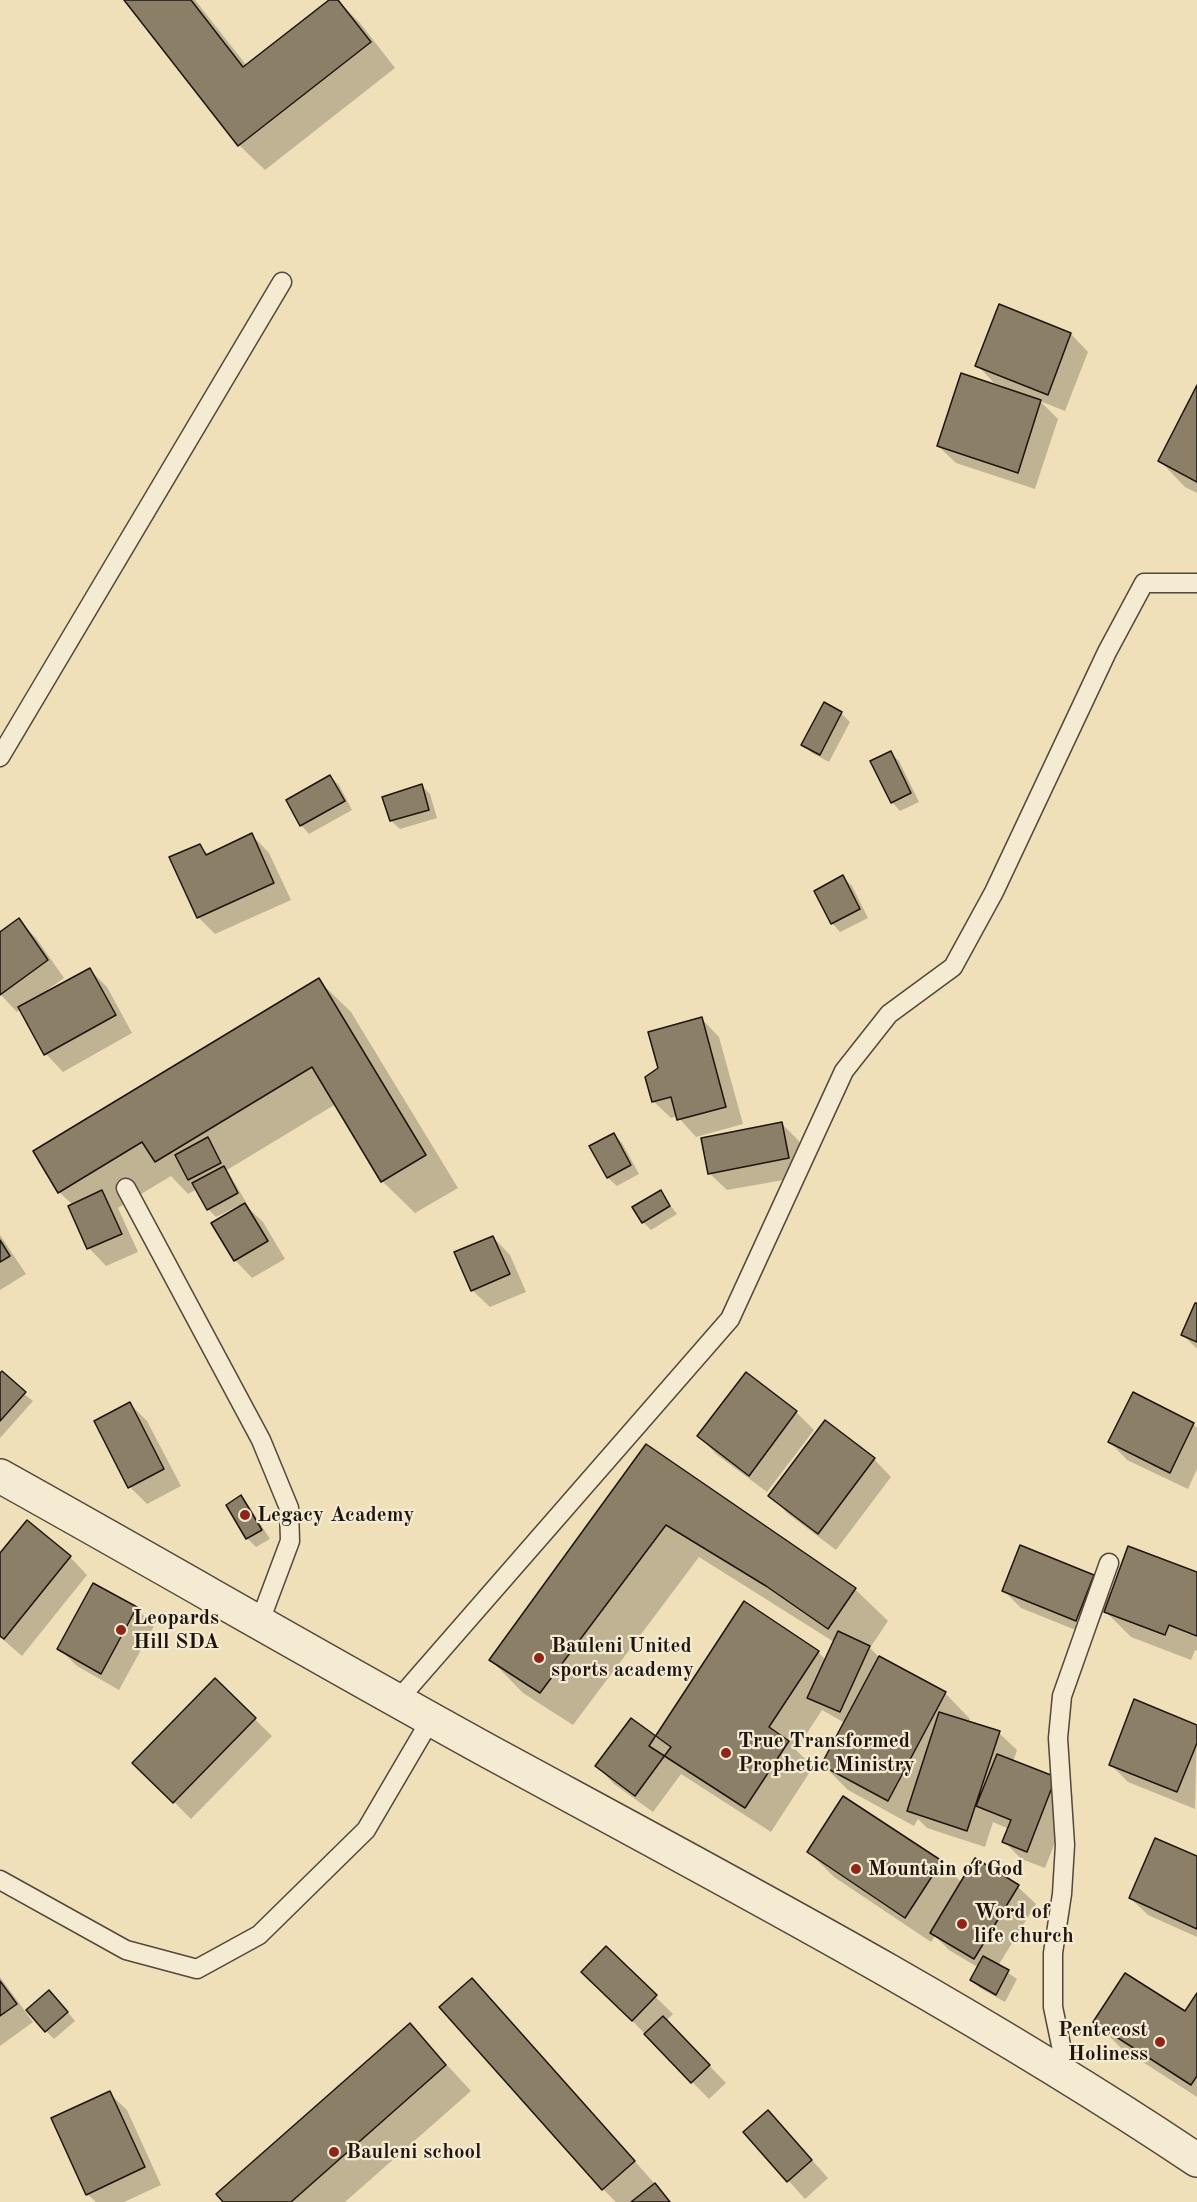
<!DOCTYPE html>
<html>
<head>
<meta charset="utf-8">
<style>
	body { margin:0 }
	canvas { display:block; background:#efe0b9 }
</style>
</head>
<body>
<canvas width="1197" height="2202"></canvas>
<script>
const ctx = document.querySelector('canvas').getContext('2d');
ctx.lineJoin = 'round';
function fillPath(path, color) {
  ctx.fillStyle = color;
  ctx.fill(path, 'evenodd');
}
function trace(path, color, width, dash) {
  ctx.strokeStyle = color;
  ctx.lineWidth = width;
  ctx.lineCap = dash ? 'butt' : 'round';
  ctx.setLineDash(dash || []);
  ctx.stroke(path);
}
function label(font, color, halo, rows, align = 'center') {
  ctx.font = font + ' "Old Standard TT",serif';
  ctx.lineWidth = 4.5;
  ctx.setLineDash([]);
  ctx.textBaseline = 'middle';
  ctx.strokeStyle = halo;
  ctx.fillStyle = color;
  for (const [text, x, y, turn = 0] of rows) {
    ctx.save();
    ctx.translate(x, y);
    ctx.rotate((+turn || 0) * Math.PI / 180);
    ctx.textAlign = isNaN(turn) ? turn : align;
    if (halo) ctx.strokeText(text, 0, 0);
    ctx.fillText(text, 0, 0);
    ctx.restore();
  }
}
fillPath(new Path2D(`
	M126 0H195L247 66 331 0H337L360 23 395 68 265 170 239 145Z
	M999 306 1071 334 1088 352 1065 411 1040 401 1058 419 1035 489 956 463 938 446 1002 389 1003 386 994 383 977 365Z
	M1197 388V493L1185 487 1160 461Z
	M841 713 850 722 829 762 812 753 803 745Z
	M891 753 899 761 919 802 900 811 892 802Z
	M330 776 339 785 352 810 309 834 301 825 288 801Z
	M422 786 430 794 437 818 400 829 391 821Z
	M252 835 269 853 291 900 215 934 198 917 200 846 209 855Z
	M843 877 852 886 868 918 840 932 832 923Z
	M18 920 36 938 64 978 46 991 47 993 90 970 107 987 132 1033 63 1072 46 1054 21 1009 17 1012 0 994V933Z
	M318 980 351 1012 458 1188 415 1213 382 1181 336 1104 227 1170 246 1202 243 1203 263 1222 285 1259 252 1278 235 1260 238 1206 216 1217 208 1209 197 1189 188 1194 171 1176 118 1208 138 1252 106 1266 89 1248 73 1205 59 1192Z
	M702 1019 719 1037 743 1124 696 1137 677 1116 671 1118 653 1101 660 1069Z
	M782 1124 799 1141 806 1176 727 1190 709 1173Z
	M614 1134 622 1143 639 1174 617 1186 608 1178 591 1147Z
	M660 1192 677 1214 651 1230 643 1222Z
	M0 1235 26 1274 0 1290Z
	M493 1237 510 1255 526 1292 490 1307 472 1290Z
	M1197 1305V1349L1182 1334Z
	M746 1374 796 1412 814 1430 767 1492 716 1454 699 1436Z
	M0 1375 33 1401 0 1438Z
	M130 1404 147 1421 181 1486 147 1504 130 1487Z
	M1193 1424 1197 1428V1469L1188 1489 1127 1460 1110 1442Z
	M646 1446 855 1589 888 1621 870 1648 881 1659 945 1693 970 1719 968 1723 999 1733 1017 1750 1013 1762 1055 1778 1073 1796 1045 1868 1021 1859 1004 1841 1009 1829 993 1822 985 1847 927 1828 918 1819 914 1826 848 1790 822 1764 845 1723 822 1710 796 1750 813 1767 771 1832 681 1774 653 1812 614 1784 597 1766 656 1738 818 1652 826 1660 834 1642 699 1557 573 1725 523 1693 491 1660Z
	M874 1459 891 1477 836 1550 787 1513 770 1495Z
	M241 1497 249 1506 270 1539 256 1547 247 1538 228 1505Z
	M0 1555 70 1557 87 1575 22 1656 0 1637Z
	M1197 1574V1651L1195 1650 1191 1660 1131 1637 1104 1610 1093 1637 1021 1608 1004 1591 1093 1576 1112 1595Z
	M94 1585 136 1608 154 1626 119 1690 77 1666 59 1649Z
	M215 1680 272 1736 191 1819 135 1763Z
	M1197 1727 1195 1809 1128 1782 1110 1764Z
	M844 1798 941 1862 962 1883 975 1860 1018 1887 1036 1904 998 1966 1017 1979 1005 2002 980 1988 972 1980 979 1968 949 1950 935 1936 931 1942 834 1877 809 1852Z
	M1197 1858V1937L1148 1915 1130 1898Z
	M606 1948 673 2014 666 2021 726 2083 709 2099 601 1989Z
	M0 1977 33 2022 0 2046Z
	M472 1980 497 2006 671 2202H616L603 2189 441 2007Z
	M1197 1995V2097L1121 2048 1095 2022 1185 2013Z
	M58 2000 75 2021 54 2039 46 2031Z
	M410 2025 471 2091 345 2202H225Z
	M109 2093 127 2110 161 2185 124 2202H96L87 2194Z
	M785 2130 828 2178 805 2199 745 2132Z`), '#0003');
const building = new Path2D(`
	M124 0H191L243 67 329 0H338L371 42 238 146Z
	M999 304 1071 333 1048 395 975 366Z
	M961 373 1041 400 1018 473 937 446Z
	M1197 385V482L1158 461Z
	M824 702 842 712 820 755 801 745Z
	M891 751 911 793 891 803 870 761Z
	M330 775 345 801 300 826 286 800Z
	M422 784 429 810 390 821 382 797Z
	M252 833 274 883 197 918 169 857 200 844 206 855Z
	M843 875 860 909 831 924 814 891Z
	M19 918 48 960 0 995V932Z
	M90 968 116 1015 44 1055 18 1007Z
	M319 978 426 1155 381 1182 312 1067 155 1162 142 1142 58 1193 33 1151Z
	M702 1017 726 1107 677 1120 671 1097 652 1102 645 1077 658 1068 648 1032Z
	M782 1122 789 1158 708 1174 701 1138Z
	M614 1133 631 1165 607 1178 589 1146Z
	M208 1137 221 1163 188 1180 175 1155Z
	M224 1166 238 1193 207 1210 192 1183Z
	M102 1190 122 1234 87 1249 68 1206Z
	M661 1190 670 1206 642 1223 632 1207Z
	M245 1203 268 1241 234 1261 211 1223Z
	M493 1236 510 1274 471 1291 454 1252Z
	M0 1240 10 1256 0 1262Z
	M1195 1303H1197V1342L1181 1335Z
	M2 1371 26 1392 0 1421V1373Z
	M746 1372 797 1411 749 1476 697 1436Z
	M1133 1392 1194 1423 1170 1473 1108 1442Z
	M130 1402 164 1469 128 1488 94 1421Z
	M825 1420 875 1458 818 1534 768 1496Z
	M646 1444 856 1588 828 1629 766 1586 666 1525 540 1693 489 1660Z
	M241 1495 262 1530 246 1539 226 1505Z
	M27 1520 71 1556 4 1639 0 1636V1553Z
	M1020 1545 1094 1575 1076 1621 1002 1591Z
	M1128 1546 1197 1572V1636L1169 1625 1165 1635 1104 1612Z
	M93 1583 137 1607 101 1674 57 1649Z
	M744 1601 819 1651 769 1727 789 1741 745 1808 649 1746Z
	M838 1631 870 1646 840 1712 807 1698Z
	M879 1656 946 1692 888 1801 821 1765Z
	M215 1678 256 1718 173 1803 132 1763Z
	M1134 1699 1197 1725V1743L1177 1792 1109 1765Z
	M939 1712 1000 1731 967 1831 907 1811Z
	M631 1718 671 1747 635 1796 595 1766Z
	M997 1754 1056 1777 1027 1852 1002 1842 1011 1820 976 1806Z
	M843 1796 942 1861 905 1918 807 1852Z
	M1155 1838 1197 1856V1929L1129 1898Z
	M975 1858 1019 1885 974 1959 930 1933Z
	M606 1946 657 1995 632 2021 581 1972Z
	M983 1956 1009 1970 996 1995 970 1980Z
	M1125 1973 1185 2011 1197 1993V2076L1191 2085 1093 2022Z
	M472 1978 635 2161 602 2190 439 2007Z
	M0 1981 17 2004 0 2016Z
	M49 1990 68 2012 45 2032 26 2010Z
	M663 2016 710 2065 691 2083 644 2034Z
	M410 2023 446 2065 291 2202H223L216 2194Z
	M110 2091 145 2167 86 2195 51 2118Z
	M768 2110 812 2160 787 2182 743 2132Z
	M655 2183 670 2202H631Z`);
fillPath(building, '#8b7f67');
trace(building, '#1f150e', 1.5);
const service = new Path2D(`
	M0 757 282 282
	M126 1188 261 1440 289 1508 290 1541 260 1621
	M397 1701 730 1319 844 1071 889 1014 953 967 994 892 1107 652 1144 583H1197
	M0 1880 126 1950 197 1969 259 1935 366 1830 431 1719
	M1067 2074 1053 2007V1953L1062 1894 1065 1845 1058 1738 1062 1696 1109 1563`);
const minor = new Path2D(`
	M0 1476C167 1569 333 1666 501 1758 737 1886 974 2011 1197 2160`);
trace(service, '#534839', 21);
trace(minor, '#534839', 36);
trace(service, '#f5ebd2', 18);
trace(minor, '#f5ebd2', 33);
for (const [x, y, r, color] of [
	[245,1515,6,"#8f2418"],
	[121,1630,6,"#8f2418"],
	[539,1658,6,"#8f2418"],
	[726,1753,6,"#8f2418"],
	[856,1869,6,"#8f2418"],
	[962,1924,6,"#8f2418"],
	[1160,2042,6,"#8f2418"],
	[334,2152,6,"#8f2418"]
]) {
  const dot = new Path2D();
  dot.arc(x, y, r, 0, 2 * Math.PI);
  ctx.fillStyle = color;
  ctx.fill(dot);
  trace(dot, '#f5ebd2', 2);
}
label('bold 21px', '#1f150e', '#f5ebd2', [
	["Legacy Academy",257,1515],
	["Leopards",133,1618],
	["Hill SDA",133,1642],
	["Bauleni United",551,1646],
	["sports academy",551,1670],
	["True Transformed",738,1741],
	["Prophetic Ministry",738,1765],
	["Mountain of God",868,1869],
	["Word of",974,1912],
	["life church",974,1936],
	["Pentecost",1148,2030,"right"],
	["Holiness",1148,2054,"right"],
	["Bauleni school",346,2152]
], 'left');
</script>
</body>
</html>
